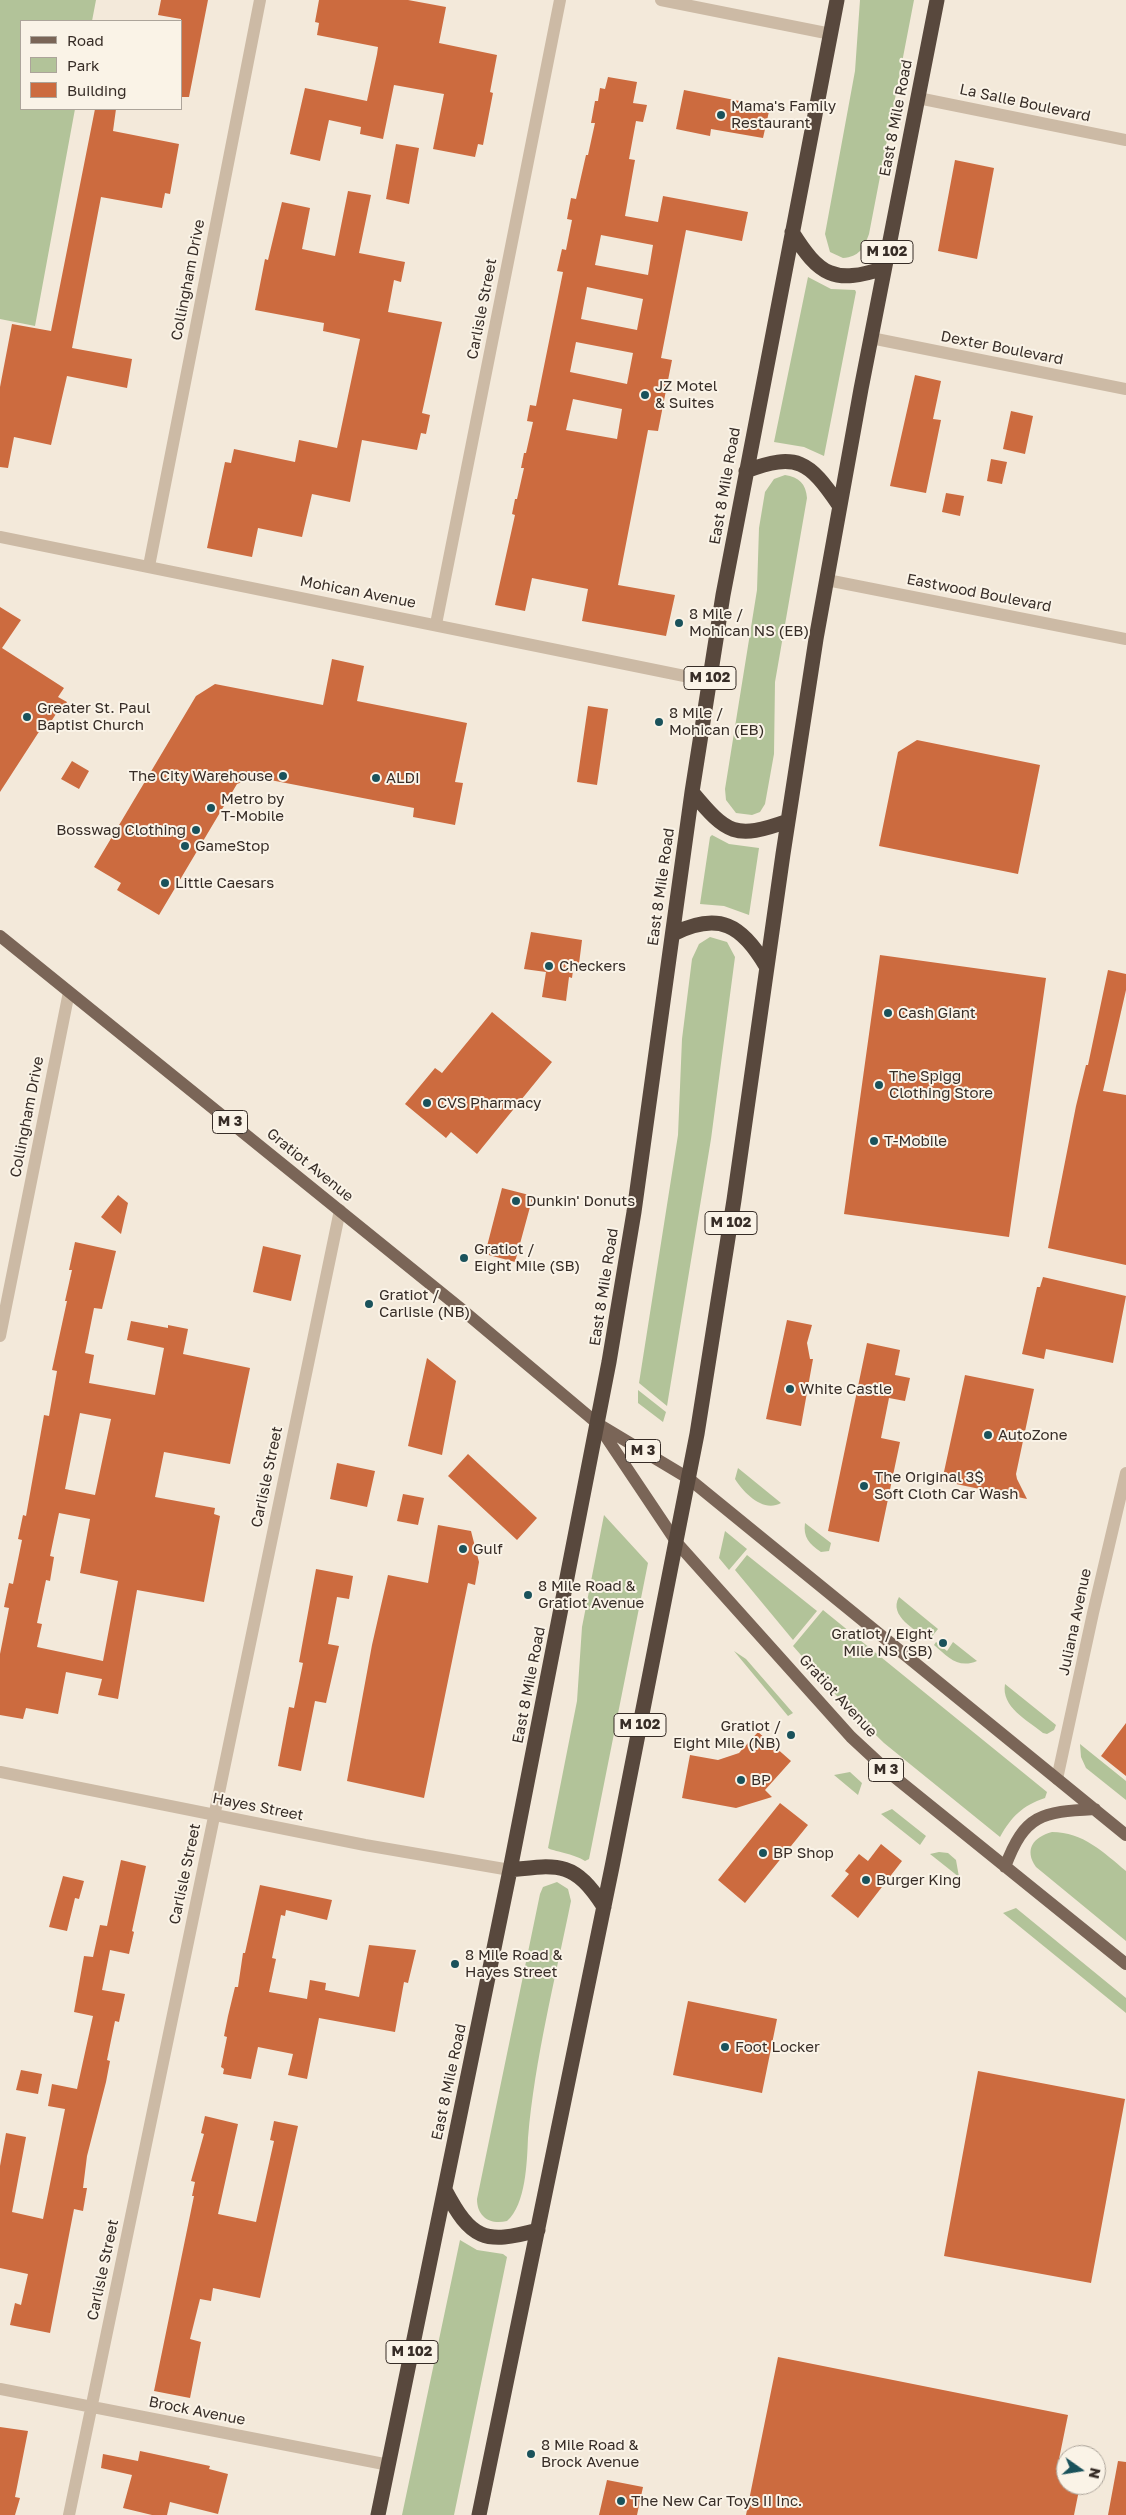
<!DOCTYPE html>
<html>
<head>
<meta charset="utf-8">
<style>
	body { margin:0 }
	#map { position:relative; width:1126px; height:2515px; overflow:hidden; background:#f3e9da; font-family:"Golos Text",sans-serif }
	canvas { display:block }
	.legend { position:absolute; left:20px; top:20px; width:162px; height:90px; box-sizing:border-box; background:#faf3e7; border:1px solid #aca49a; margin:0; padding:6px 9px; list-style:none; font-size:15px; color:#372d27 }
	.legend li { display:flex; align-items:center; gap:10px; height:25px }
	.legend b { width:25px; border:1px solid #aca49a }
	.north { position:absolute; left:1056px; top:2445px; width:50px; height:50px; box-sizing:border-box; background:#faf3e7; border:1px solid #aca49a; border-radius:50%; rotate:103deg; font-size:14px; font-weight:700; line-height:20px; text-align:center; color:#372d27 }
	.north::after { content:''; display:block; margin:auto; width:18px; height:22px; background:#1a525b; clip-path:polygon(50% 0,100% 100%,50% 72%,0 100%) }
</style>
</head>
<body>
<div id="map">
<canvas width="1126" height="2515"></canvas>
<ul class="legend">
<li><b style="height:6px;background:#7a6557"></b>Road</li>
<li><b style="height:14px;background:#b2c399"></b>Park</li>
<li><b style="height:14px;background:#cc6b3f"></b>Building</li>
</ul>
<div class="north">N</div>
</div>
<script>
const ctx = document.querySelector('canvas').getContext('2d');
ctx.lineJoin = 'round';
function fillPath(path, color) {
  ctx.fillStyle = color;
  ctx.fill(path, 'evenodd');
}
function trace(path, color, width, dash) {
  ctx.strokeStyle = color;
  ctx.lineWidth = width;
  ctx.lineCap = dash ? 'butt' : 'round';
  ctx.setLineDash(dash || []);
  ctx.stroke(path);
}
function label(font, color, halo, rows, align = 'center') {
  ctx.font = font + ' "Golos Text",sans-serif';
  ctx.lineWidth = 4;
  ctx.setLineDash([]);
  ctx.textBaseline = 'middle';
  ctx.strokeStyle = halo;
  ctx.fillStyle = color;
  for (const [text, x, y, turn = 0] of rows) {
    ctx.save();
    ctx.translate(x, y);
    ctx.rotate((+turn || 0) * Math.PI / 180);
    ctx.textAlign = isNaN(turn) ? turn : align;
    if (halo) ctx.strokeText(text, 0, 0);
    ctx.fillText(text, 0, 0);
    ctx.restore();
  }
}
fillPath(new Path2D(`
	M0 0H96L92 21H21V109H75L35 326 0 319Z
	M860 0H914L869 234C864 248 859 257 843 258L830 252 825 234 855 71Z
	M808 277 831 289 855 290 856 292 824 456 804 447 774 442Z
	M785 475C799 477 806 484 807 498L775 682 774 754 765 804 760 812 752 815 736 813 726 800 725 789 757 590 759 528 765 492 774 479Z
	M712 835 729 844 759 848 749 915 724 906 700 904 710 837Z
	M710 937 727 942 735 957 711 1139 667 1406 639 1383 678 1135 682 1039 692 959 699 944Z
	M638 1390 666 1412 663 1422 638 1403Z
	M738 1468 781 1503C763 1513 744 1493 735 1479Z
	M604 1515 648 1563 589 1859 585 1861C575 1854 552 1851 548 1848L577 1701 582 1627Z
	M805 1523 831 1543 829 1551 821 1552C809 1544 803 1537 805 1523Z
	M725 1531 747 1549 729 1570 719 1558Z
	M747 1555 817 1611 793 1640 735 1570Z
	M899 1597 938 1629 929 1640C916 1630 888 1616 899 1597Z
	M823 1610 1047 1792 1045 1798C1022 1806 1012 1816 1000 1837L884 1743 843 1703 793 1646Z
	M936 1642 947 1651 953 1642 977 1661C958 1669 948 1657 934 1645Z
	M734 1651 746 1659 793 1713 788 1716Z
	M1005 1684 1056 1725 1054 1730 1047 1734 1043 1733C1027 1720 1001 1707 1005 1684Z
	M1080 1744 1126 1781V1800L1086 1768 1081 1757Z
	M850 1772 862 1783 858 1795 834 1775Z
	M892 1809 926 1836 920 1845 881 1814Z
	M1052 1832C1083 1832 1103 1852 1126 1871V1941L1036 1867C1024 1850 1033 1837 1052 1832Z
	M939 1852 948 1853 956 1860 959 1877 930 1854Z
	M557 1882 568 1889 571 1901C555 1980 535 2058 528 2138 527 2161 526 2205 507 2221 490 2225 477 2217 477 2199L540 1894 543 1887Z
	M1016 1908 1126 1998V2013L1003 1913Z
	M460 2240 477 2250 503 2254 507 2257 454 2515H402Z`), '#b2c399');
fillPath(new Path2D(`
	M161 0H208L189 97H181V19L158 15Z
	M319 0H408L446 7 439 43 497 55 490 92 493 93 483 145 478 144 475 157 433 149 444 94 394 85 383 139 360 134 361 127 329 120 320 161 290 154 305 88 367 101 377 54 378 47 317 35 319 23 315 22Z
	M608 77 637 82 633 103 647 105 643 122 636 121 629 159 635 160 625 216 658 222 663 196 748 212 742 241 686 230 661 358 672 360 658 431 648 430 618 585 675 595 666 636 582 621 588 589 532 578 525 611 495 605 515 515 512 514 515 499H517L524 468H521L524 453H526L533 422 527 421 530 405 536 406 563 272 557 271 562 249 566 250 572 220 567 219 571 198 576 199 586 155H588L595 123H591L595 101H598L600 88 605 89ZM601 235 653 245 648 275 595 265ZM587 287 643 299 637 330 581 319ZM576 342 633 353 627 384 570 372ZM573 399 622 409 617 439 566 430Z
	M684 90 770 107 763 138 711 129 710 136 676 129Z
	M95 109H116L113 131 179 144 170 194 165 193 162 208 101 197 72 348 132 359 127 388 67 376 51 445 14 437 8 468 0 467V387L12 324 51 331Z
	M396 144 419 148 409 204 386 199Z
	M955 160 994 168 977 259 938 251Z
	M348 191 371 195 359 253 405 262 401 282 394 280 388 312 442 322 422 413 430 415 426 434 421 433 417 450 362 440 350 502 312 494 302 537 258 528 252 557 207 548 225 462 231 463 234 449 295 462 299 440 337 448 360 339 323 331 324 323 255 310 265 259 268 260 282 202 310 208 302 249 335 256Z
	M915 375 941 381 933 419 941 420 926 493 890 486Z
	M1011 411 1033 416 1025 454 1003 449Z
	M991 459 1007 462 1002 484 987 481Z
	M946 493 964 496 960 516 942 512Z
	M0 607 21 620 2 648 64 688 58 697 67 702 59 715 56 714 48 726 44 724 0 792Z
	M332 659 364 666 357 701 467 723 455 782 463 783 455 825 413 817 414 808 255 777 237 784 159 915 117 890 121 883 94 867 196 696 215 684 323 705Z
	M588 706 608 709 597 785 577 782Z
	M917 740 1040 765 1018 874 879 846 898 752Z
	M72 761 89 771 79 789 61 779Z
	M531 932 582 940 579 964 574 963 572 978 569 977 566 1001 542 997 546 972 524 969Z
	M880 955 1046 978 1009 1237 844 1214Z
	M1108 970 1126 974V990L1103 1091 1126 1095V1265L1048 1248 1076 1106 1086 1065H1088Z
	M492 1012 552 1062 477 1154 451 1132 446 1138 405 1104 435 1068 442 1073Z
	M502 1188 533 1196 515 1262 485 1254Z
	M118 1195 128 1203 121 1234 101 1217Z
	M75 1242 116 1251 102 1309 94 1308 85 1353 94 1355 89 1383 155 1395 164 1348 127 1340 131 1321 168 1328V1325L188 1329 183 1354 250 1368 230 1464 164 1452 155 1497 215 1508 214 1514 220 1516 204 1602 137 1590 118 1699 98 1695 102 1679 66 1672 58 1714 26 1708 23 1719 0 1715V1654L9 1608 4 1607 9 1583 13 1584 22 1540 18 1539 23 1515 26 1516 44 1415 49 1416 57 1371 52 1370 67 1301H65L72 1270H69ZM80 1413 111 1419 95 1495 65 1489ZM59 1513 90 1519 80 1573 118 1581 103 1661 37 1647 42 1624 37 1623 46 1580 50 1581 54 1557 50 1556Z
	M263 1246 301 1255 291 1301 253 1292Z
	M1043 1277 1126 1296 1113 1363 1046 1349 1044 1359 1022 1354 1037 1287H1040Z
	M787 1320 812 1325 807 1343 810 1359H813L801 1426 766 1419Z
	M867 1343 900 1350 895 1375 910 1378 905 1401 889 1398 881 1438 900 1442 879 1542 828 1531Z
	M427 1358 456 1381 442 1455 408 1446Z
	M965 1375 1034 1389 1016 1474 1017 1479 1027 1499 942 1481Z
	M468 1454 537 1518 517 1540 448 1476Z
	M337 1463 375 1471 367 1507 330 1499Z
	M403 1494 424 1498 418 1525 397 1521Z
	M438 1525 471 1531 479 1562 475 1585 468 1583 424 1798 347 1781 372 1645 388 1575 428 1583Z
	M316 1569 353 1576 349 1599 337 1597 328 1644 339 1646 326 1703 315 1701 301 1771 278 1766 289 1707 294 1708 303 1663 299 1662Z
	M1126 1723V1776L1101 1756Z
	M758 1732 791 1761 765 1790 772 1797 736 1808 682 1798 690 1755 718 1760 739 1753Z
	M780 1803 808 1825 745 1903 718 1880Z
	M881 1844 902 1861 858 1918 831 1896 849 1874 845 1871 859 1854 868 1861Z
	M121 1860 146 1866 132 1931 134 1932 129 1954 110 1950 102 1990 125 1994 119 2022 115 2021 107 2060 110 2061 106 2082 87 2156 83 2188H87L83 2211 74 2209 50 2333 10 2325 15 2303 21 2305 28 2274 0 2268V2166L6 2133 26 2137 12 2212 43 2219 65 2109 48 2106 52 2084 77 2089 93 2016 74 2012 84 1956 93 1957 100 1925 107 1926Z
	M63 1876 84 1881 79 1899 75 1898 67 1931 49 1927Z
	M260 1885 332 1900 327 1920 286 1910 285 1916 281 1915 272 1958 276 1959 269 1992 307 1999 310 1980 326 1983 325 1990 359 1997 369 1945 416 1950 408 1983 404 1982 395 2032 319 2018 307 2079 288 2075 293 2054 258 2047 251 2079 223 2074 224 2069 221 2067 227 2037 224 2036 228 2016 235 1987H238L243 1953H245Z
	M688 2001 777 2019 762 2093 673 2075Z
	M21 2070 42 2074 38 2094 16 2090Z
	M978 2071 1125 2099 1091 2283 944 2256Z
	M205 2116 238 2124 218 2214 256 2222 274 2141 270 2140 274 2121 298 2126 260 2298 213 2288 211 2301 200 2299 190 2339 201 2342 190 2398 154 2391 194 2196H192L195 2182 191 2181 204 2134 201 2133Z
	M778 2357 1068 2415 1058 2464 1066 2466V2485H1080L1074 2515H746Z
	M0 2427 28 2431 15 2497 20 2498 15 2515H0Z
	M140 2451 210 2466 209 2469 228 2474 218 2514 170 2502 167 2515H152L123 2508 132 2475 101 2468 103 2454 138 2461Z
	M1118 2461 1126 2462V2515H1108Z
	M607 2480 643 2487 637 2515H599Z`), '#cc6b3f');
trace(new Path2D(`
	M661 0 831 34
	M918 98 1126 140
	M871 338 1126 389
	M0 537 709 681
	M149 566 260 0
	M827 580 1126 639
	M436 624 560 0
	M0 1336 69 992
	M0 1772 365 1845 510 1870
	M1057 1779 1093 1613 1126 1473
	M0 2389 389 2465
	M69 2515 340 1210`), '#ccbaa5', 12);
trace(new Path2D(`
	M0 936 460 1308 598 1424 688 1478 1126 1835
	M600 1428 677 1543 851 1737 892 1775 1126 1964
	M1005 1867C1025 1814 1041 1812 1095 1809`), '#7a6557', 12);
trace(new Path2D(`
	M792 232C819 275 834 285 884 268
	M746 471C797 452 809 461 839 505
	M692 792C727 834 735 840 788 821
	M673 934C719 911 742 925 766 966
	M510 1870C560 1864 575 1862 604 1907
	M445 2190C471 2239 484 2245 538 2230
	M378 2515 510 1870 609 1362 634 1212 692 792 723 595 837 0
	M479 2515 612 1867 697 1434 734 1200 783 854 816 639 861 389 937 0`), '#58483d', 15);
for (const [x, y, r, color] of [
	[721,115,5,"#1a525b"],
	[645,395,5,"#1a525b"],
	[679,623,5,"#1a525b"],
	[27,717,5,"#1a525b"],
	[659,722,5,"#1a525b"],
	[283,776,5,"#1a525b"],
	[376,778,5,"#1a525b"],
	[211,808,5,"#1a525b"],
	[196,830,5,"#1a525b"],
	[185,846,5,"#1a525b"],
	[165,883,5,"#1a525b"],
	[549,966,5,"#1a525b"],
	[888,1013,5,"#1a525b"],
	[879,1085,5,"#1a525b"],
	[427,1103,5,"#1a525b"],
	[874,1141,5,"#1a525b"],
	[516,1201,5,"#1a525b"],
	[464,1258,5,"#1a525b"],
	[369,1304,5,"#1a525b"],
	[790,1389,5,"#1a525b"],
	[988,1435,5,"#1a525b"],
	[864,1486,5,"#1a525b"],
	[463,1549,5,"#1a525b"],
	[528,1595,5,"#1a525b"],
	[943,1643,5,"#1a525b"],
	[791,1735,5,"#1a525b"],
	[741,1780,5,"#1a525b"],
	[763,1853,5,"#1a525b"],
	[866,1880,5,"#1a525b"],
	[455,1964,5,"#1a525b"],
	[725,2047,5,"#1a525b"],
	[531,2454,5,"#1a525b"],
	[621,2501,5,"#1a525b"]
]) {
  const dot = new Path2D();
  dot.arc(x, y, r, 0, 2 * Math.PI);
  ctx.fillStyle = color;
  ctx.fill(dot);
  trace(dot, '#faf3e7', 2);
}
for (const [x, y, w] of [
	[887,252,52],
	[710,678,52],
	[230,1122,35],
	[731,1223,52],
	[643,1451,35],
	[640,1725,52],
	[886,1770,35],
	[412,2352,52]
]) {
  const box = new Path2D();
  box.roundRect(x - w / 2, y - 11.5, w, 23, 4);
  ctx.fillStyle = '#faf3e7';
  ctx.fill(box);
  trace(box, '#372d27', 1);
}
label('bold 14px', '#372d27', null, [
	["M 102",887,252],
	["M 102",710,678],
	["M 3",230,1122],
	["M 102",731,1223],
	["M 3",643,1451],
	["M 102",640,1725],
	["M 3",886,1770],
	["M 102",412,2352]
]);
label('15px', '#372d27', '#faf3e7', [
	["La Salle Boulevard",1025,103,12],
	["East 8 Mile Road",896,118,-79],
	["Collingham Drive",188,280,-79],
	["Carlisle Street",482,309,-79],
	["Dexter Boulevard",1002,348,11],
	["East 8 Mile Road",725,486,-80],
	["Mohican Avenue",358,592,11],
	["Eastwood Boulevard",979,593,11],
	["East 8 Mile Road",661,887,-82],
	["Collingham Drive",27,1117,-79],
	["Gratiot Avenue",310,1165,39],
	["East 8 Mile Road",604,1287,-81],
	["Carlisle Street",267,1477,-78],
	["Juliana Avenue",1075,1622,-78],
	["East 8 Mile Road",529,1685,-79],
	["Gratiot Avenue",838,1696,47],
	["Hayes Street",258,1807,11],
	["Carlisle Street",185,1874,-78],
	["East 8 Mile Road",449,2082,-78],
	["Carlisle Street",103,2270,-78],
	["Brock Avenue",197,2411,11]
]);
label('15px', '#372d27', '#faf3e7', [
	["Mama's Family",731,106],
	["Restaurant",731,123],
	["JZ Motel",655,386],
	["& Suites",655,403],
	["8 Mile /",689,614],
	["Mohican NS (EB)",689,631],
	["Greater St. Paul",37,708],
	["Baptist Church",37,725],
	["8 Mile /",669,713],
	["Mohican (EB)",669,730],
	["The City Warehouse",273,776,"right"],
	["ALDI",386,778],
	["Metro by",221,799],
	["T-Mobile",221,816],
	["Bosswag Clothing",186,830,"right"],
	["GameStop",195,846],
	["Little Caesars",175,883],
	["Checkers",559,966],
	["Cash Giant",898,1013],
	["The Spigg",889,1076],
	["Clothing Store",889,1093],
	["CVS Pharmacy",437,1103],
	["T-Mobile",884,1141],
	["Dunkin' Donuts",526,1201],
	["Gratiot /",474,1249],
	["Eight Mile (SB)",474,1266],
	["Gratiot /",379,1295],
	["Carlisle (NB)",379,1312],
	["White Castle",800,1389],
	["AutoZone",998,1435],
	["The Original 3$",874,1477],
	["Soft Cloth Car Wash",874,1494],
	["Gulf",473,1549],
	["8 Mile Road &",538,1586],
	["Gratiot Avenue",538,1603],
	["Gratiot / Eight",933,1634,"right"],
	["Mile NS (SB)",933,1651,"right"],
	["Gratiot /",781,1726,"right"],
	["Eight Mile (NB)",781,1743,"right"],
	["BP",751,1780],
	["BP Shop",773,1853],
	["Burger King",876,1880],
	["8 Mile Road &",465,1955],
	["Hayes Street",465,1972],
	["Foot Locker",735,2047],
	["8 Mile Road &",541,2445],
	["Brock Avenue",541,2462],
	["The New Car Toys II Inc.",631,2501]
], 'left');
</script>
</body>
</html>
